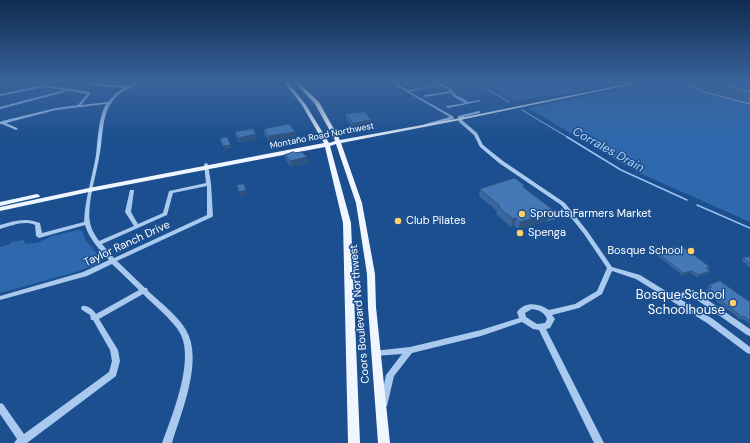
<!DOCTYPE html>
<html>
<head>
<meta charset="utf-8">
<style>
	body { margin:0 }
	canvas { display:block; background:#1b4f8f }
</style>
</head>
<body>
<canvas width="750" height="443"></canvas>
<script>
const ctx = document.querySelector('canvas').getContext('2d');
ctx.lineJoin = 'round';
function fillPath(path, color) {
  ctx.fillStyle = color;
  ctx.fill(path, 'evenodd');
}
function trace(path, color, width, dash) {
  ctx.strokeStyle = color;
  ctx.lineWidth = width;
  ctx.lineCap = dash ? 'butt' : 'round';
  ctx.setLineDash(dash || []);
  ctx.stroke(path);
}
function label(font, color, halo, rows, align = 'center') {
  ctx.font = font + ' "DM Sans",sans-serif';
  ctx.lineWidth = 3;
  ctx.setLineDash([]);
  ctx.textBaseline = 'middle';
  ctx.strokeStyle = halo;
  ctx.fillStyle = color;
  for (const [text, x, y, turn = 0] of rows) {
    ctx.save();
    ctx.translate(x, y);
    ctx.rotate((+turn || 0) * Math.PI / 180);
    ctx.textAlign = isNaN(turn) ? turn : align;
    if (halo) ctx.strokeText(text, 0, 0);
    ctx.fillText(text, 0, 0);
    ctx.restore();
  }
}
fillPath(new Path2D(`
	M481 81H631L563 94 516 100Z
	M655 81H679L708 93 750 104V222L637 172 528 108Z
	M711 81H750V92Z
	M77 230 82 231 86 241 102 259 100 263 76 272 0 293V247L11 244V242L24 240 25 244 37 243 52 236Z`), '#2e69ad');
const water = new Path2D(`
	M679 81H711L746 91 750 92V104L708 93Z`);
fillPath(water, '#3c6290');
trace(water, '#9cc4f0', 1);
trace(new Path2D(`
	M474 81 509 102
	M522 110 569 138`), '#9cc4f0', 1);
trace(new Path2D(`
	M567 137 621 170 687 200
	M697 205 750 228`), '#9cc4f0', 1.5);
fillPath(new Path2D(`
	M74 81H78L86 83 127 86 138 81H142C131 88 119 91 112 102 101 116 103 141 99 158 96 176 87 204 90 222 91 229 95 235 99 241L134 226 125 212 130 190H134V191L131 212 138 224 163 213 169 191 206 183 204 164 206 163 208 164 211 184 213 216 212 217 117 261 145 288H147L148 291C160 302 178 316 186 330 204 360 181 413 172 443H162C172 416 194 362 181 335 176 323 153 304 143 294L99 319 118 350 120 361 116 376 27 443H14L17 439 0 414V403L3 404 24 434 109 372 112 361 110 350 93 320H91L90 315 82 310 81 308 82 306C87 305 93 309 96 314L139 290 112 264 87 276 0 300V296L83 272 109 260C100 250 89 239 85 225L39 238 36 236 35 225C24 220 11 226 0 229V225C14 221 26 217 40 223L42 233 84 222C85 199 92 178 96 155 98 140 98 118 106 104L56 110 6 123 17 128 18 129 16 130 2 124H0V122L2 121 56 108 78 105 87 94 45 87 0 96V94L45 85 90 92V94L81 105 108 102 116 93 124 88 86 85ZM207 186V215L114 258 102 244 167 215 173 193Z
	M388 81H392L408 90 437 85 428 81H432L450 87 456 95 469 102 479 100 481 101 448 108 446 107 447 106 465 103 454 97 451 93 425 97 423 96 425 95 450 91C442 82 421 89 410 92L454 117 453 119 426 126 424 125 425 124 450 117Z
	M421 81H427L406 85 404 84Z
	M64 90H65V92L0 109V107Z
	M479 111H480V113L463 117 465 118 462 120 477 133 483 145 503 161 565 203 588 232 612 267 640 275 674 296 689 290H693L750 329V336L747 335 690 295 680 299 713 319 750 347V354L747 353 707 323 636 279 612 271 602 294 579 308 552 315 555 319 550 328 546 329 604 443H594L539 330 533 329 522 322 481 336 412 353 394 376 387 406 384 407 381 406 380 403 386 375 402 354 376 356 373 355 372 353 373 351 410 347 481 330 519 318 517 312C525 301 539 303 549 310L575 304 597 291 607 268 584 234 561 205 499 163 480 147 474 135 459 122 458 120 461 118H458V116ZM532 309C539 310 544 312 547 319L545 323 537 324 526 317 525 313Z`), '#a9c9ee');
fillPath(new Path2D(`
	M283 81H287L306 105 329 143 335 141 334 138 315 104 293 81H297L319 102 340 140 455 119 642 81H648L455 121 341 143 362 203 375 274 376 307 390 443H378L368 307 367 274 356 203 336 144 330 146 351 223 360 443H348L343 223 325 147 89 192 0 211V207L89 188 324 143 302 105Z
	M37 194 39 195 40 196 39 197 0 206V202Z`), '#f0f6ff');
fillPath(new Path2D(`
	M346 114 371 120V125L353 127 346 119Z
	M264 129 295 132 296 136 269 141 264 134Z
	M235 132 257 139 239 143 236 137Z
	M295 153 308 163 291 167 286 160 285 155Z
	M523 188 557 213 555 220 547 221 518 229 514 226 511 227 496 214 497 211 479 196 480 189Z
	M655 251 710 267 709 269H707L709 273 697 277 690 273 682 275 654 253Z
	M743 257H750V268L742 260Z
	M709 285 750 302V324L743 319H740L716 301 717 298 706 290 708 288H709L708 287Z`), '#3a679d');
fillPath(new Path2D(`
	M371 120V125L353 127V123Z
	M295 132 296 136 269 141 268 136Z
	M256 134 257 139 239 143 238 138Z
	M231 145 232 148 224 150 223 146Z
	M307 157 308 163 291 167 290 161Z
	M246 190 247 194 240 196 239 192Z
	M549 213 547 221 518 229 520 222Z
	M516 218 514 226 511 227 513 219Z
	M692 271 690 273 682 275 683 273Z
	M710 271 709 273 697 277 698 275Z`), '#305480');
const building = new Path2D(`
	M365 112 371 120 353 123 346 114Z
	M290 124 295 132 268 136 264 129Z
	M253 129 256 134 238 138 235 132Z
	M227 137 231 145 223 146 220 139Z
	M294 152 295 153 302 152 307 157 290 161 285 155Z
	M515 178 524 185 523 187 557 213H549L520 222 516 218 513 219 498 207 500 206 480 189Z
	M244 184 246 190 239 192 237 185Z
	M676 246 683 247 710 267 706 268 710 271 698 275 692 271 683 273 655 251Z
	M743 257H750V264Z
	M720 281 750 302V316H749H750V321L745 317H742L717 298 721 297 708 288 712 287 709 285Z`);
fillPath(building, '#4478b7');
trace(building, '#305480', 1);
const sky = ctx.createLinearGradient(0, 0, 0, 143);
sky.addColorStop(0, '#0f2b4f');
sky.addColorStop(0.57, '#39639b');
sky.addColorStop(1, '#39639b00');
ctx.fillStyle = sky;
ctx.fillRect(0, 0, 750, 143);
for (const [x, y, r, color] of [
	[522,214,4,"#ffd166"],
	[398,221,4,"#ffd166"],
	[520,233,4,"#ffd166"],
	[691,251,4,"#ffd166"],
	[733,303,4,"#ffd166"]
]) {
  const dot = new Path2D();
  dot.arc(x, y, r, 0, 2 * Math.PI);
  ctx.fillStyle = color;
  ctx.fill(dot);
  trace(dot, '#1b4f8f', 1.5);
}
label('9px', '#fff', '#1b4f8f', [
	["Montaño Road Northwest",322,136,-11]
]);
label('11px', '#fff', '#1b4f8f', [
	["Sprouts Farmers Market",530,214],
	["Club Pilates",406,221],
	["Spenga",528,233],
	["Bosque School",683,251,"right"]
], 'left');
label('11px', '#fff', '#1b4f8f', [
	["Taylor Ranch Drive",127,244,-25],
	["Coors Boulevard Northwest",360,314,-95]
]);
label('italic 12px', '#b5d3f5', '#1b4f8f', [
	["Corrales Drain",608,150,29]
]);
label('13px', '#fff', '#1b4f8f', [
	["Bosque School",725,296],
	["Schoolhouse",725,311]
], 'right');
</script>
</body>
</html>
